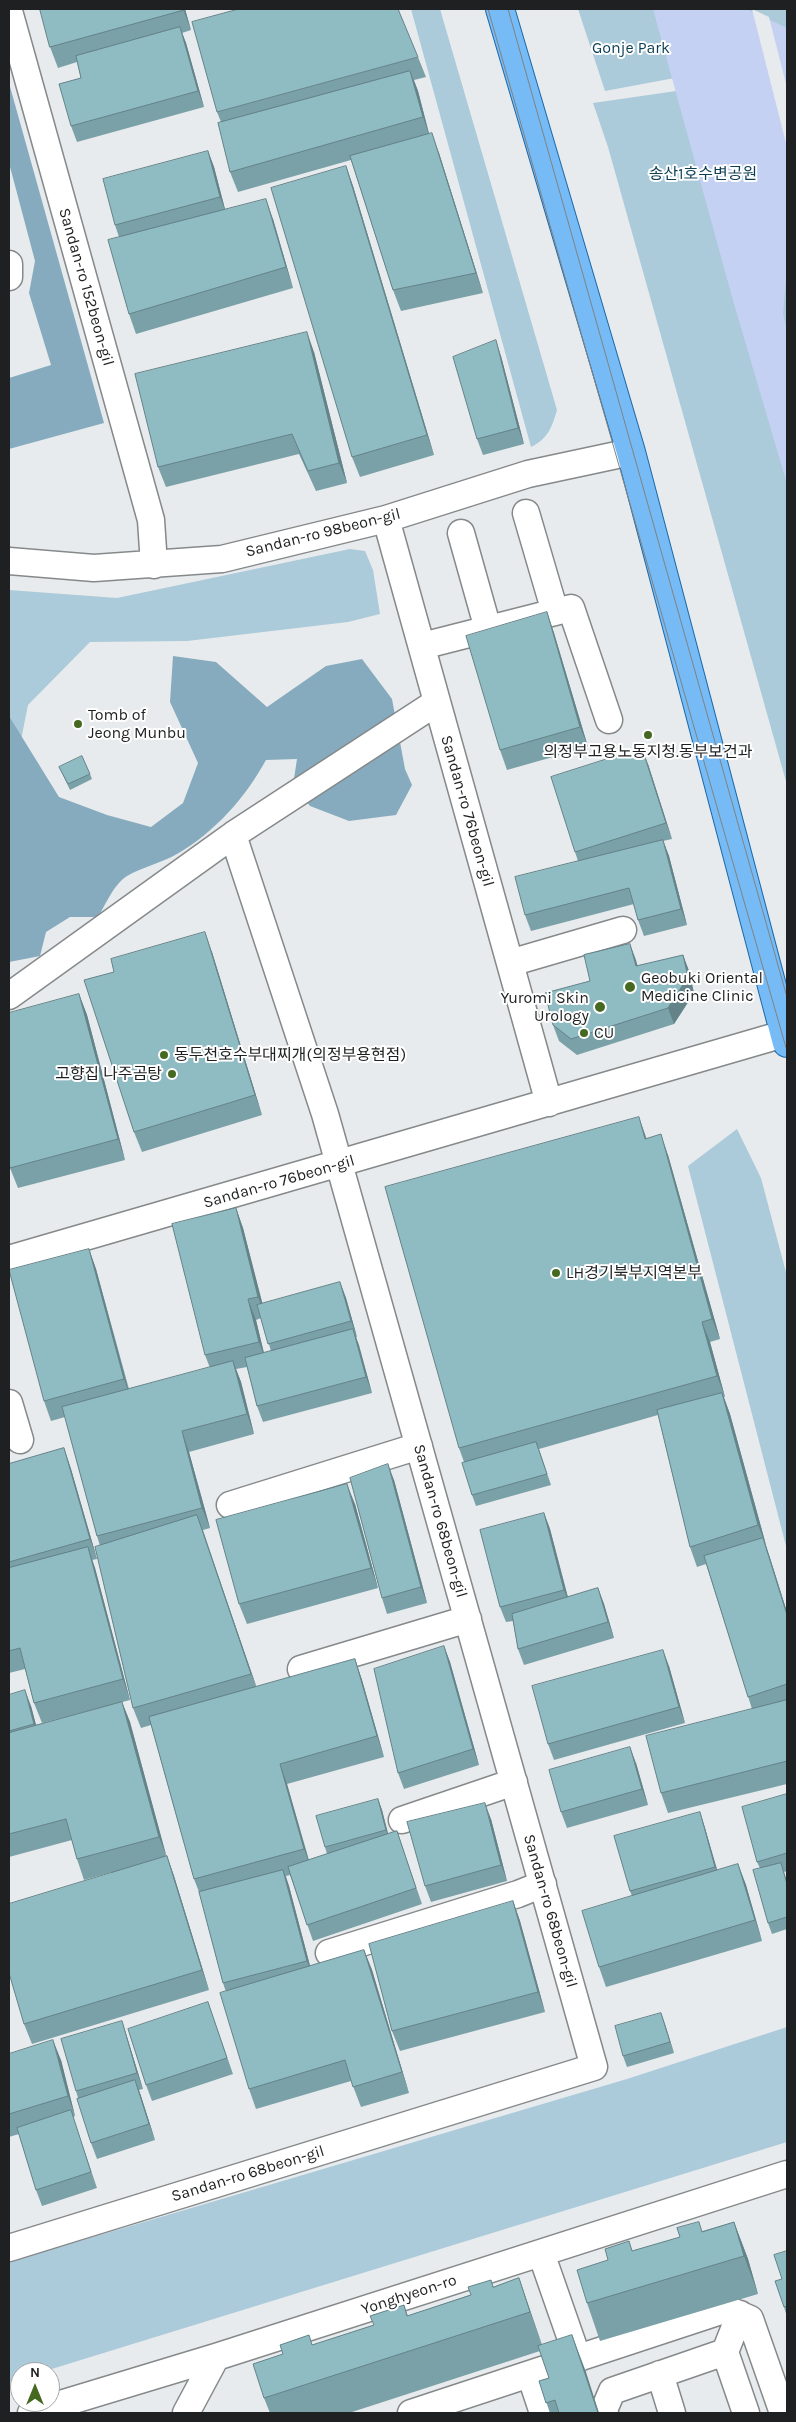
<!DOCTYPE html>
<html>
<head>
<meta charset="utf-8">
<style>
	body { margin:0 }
	#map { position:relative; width:796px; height:2422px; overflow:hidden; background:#e8ebed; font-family:Karla,sans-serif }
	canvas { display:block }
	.frame { position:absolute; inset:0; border:10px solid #1f2021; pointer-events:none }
	.north { position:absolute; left:10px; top:2362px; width:50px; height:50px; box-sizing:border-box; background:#fff; border:1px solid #a5a6a6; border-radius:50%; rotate:0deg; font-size:14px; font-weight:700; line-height:20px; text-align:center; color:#1f2021 }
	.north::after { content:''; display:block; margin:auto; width:18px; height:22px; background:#456921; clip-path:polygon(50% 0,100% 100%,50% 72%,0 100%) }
</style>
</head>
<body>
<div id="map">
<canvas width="796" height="2422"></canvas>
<div class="frame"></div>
<div class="north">N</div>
</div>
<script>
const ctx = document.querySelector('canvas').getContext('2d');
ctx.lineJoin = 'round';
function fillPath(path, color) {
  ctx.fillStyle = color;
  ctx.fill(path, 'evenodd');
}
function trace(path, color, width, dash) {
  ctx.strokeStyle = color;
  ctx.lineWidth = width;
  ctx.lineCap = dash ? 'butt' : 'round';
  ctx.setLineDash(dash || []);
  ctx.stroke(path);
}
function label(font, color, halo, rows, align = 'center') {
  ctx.font = font + ' Karla,"Noto Sans KR",sans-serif';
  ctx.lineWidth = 4;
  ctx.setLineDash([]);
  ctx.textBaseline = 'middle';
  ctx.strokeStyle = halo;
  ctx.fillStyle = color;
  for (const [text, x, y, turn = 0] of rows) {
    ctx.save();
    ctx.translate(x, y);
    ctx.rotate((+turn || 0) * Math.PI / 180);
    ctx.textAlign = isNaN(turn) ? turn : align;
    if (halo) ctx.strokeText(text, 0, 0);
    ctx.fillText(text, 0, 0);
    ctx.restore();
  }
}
fillPath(new Path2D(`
	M411 9H440L557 410C552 427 548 439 531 447Z
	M578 9H787V57L605 91Z
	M787 75V785L608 147 593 103Z
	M350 549 365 551 373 570 380 614 348 622 187 641 90 642 28 705 18 755 9 763V590L117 598Z
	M737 1129 761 1178 787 1276V1550L688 1166Z
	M787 2027V2142L42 2372H20V2379L9 2382V2262L627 2079Z`), '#abcada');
fillPath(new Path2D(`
	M9 83 104 423 9 449V378L51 365 29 293 35 261 9 163Z
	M173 656 216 662 267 707 326 666 362 659 392 699 405 769 412 785 396 815 349 821 310 806 293 785 297 759 266 760C245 798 215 832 177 854 161 863 143 867 127 876 114 884 106 904 98 917H70L46 932 40 956 9 962V716L59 797 107 815 151 827 183 803 198 763 170 702Z`), '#87abbe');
fillPath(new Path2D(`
	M653 9H746L787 28V268L783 314 787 330V484L732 297Z`), '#c5d1f2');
fillPath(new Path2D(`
	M752 9 769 17 787 88V147Z`), '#e8ebed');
const minor = new Path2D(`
	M9 11 151 520 154 565
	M9 264V277
	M526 513 555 612
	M386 519 549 1103
	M461 533 488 629
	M9 561 94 568 222 559 386 519 528 474 631 452
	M422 646 571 608 609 720
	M510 963 623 930
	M9 996 233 835 437 702
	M9 1259 787 1033
	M9 1403 20 1440
	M230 1505 419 1446
	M301 1669 468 1619
	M402 1820 514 1782
	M329 1953 518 1894 543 1884
	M9 2248 594 2067 325 1114 233 835
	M541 2253 578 2359
	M740 2314 725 2352 746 2413
	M530 2374 543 2413
	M660 2374 672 2413
	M31 2413 216 2357 787 2174
	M186 2413 216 2357
	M411 2413 727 2309 750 2319 783 2413
	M605 2413 604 2410 612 2391 725 2352`);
const major = new Path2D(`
	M500 9 631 452 787 1043`);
trace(minor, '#86898a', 29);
trace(major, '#1c68a6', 30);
trace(minor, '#fff', 26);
trace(major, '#76bbf5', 28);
trace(new Path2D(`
	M488 9 787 1051
	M508 9 787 997`), '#808283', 1);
fillPath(new Path2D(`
	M40 9H185L191 30 182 33 186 43 204 107 77 142 71 126 81 78 77 62 58 68 50 47Z
	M418 57 426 77 414 80 418 91 429 133 439 153 483 293 401 311 393 290 351 160 238 192 230 172 221 122 217 112Z
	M208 151 214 167 225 209 273 219 293 288 136 334 129 314 119 237 115 225Z
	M346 166 353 186 434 455 360 477 352 457Z
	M314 352 347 483 316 491 299 454 166 487 158 467Z
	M501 356 524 444 483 455 477 439Z
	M547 612 554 633 588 747 507 770 500 750Z
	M648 764 672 839 663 841 669 856 687 925 644 936 638 920 634 904 531 931 525 915 578 861 575 852Z
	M59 767 90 774 92 779 70 790Z
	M630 944 637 966 683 955 689 971 694 993 674 1024 577 1055 559 1041 553 1025 590 981Z
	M212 952 262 1115 142 1152 134 1132Z
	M79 994 87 1015 125 1160 18 1188 10 1168Z
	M647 1138 668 1155 720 1339 710 1342 725 1397H724L730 1414 766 1545 787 1612V1784L668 1813 661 1793 752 1709 706 1564 697 1567 690 1547 658 1415 539 1449 551 1485 476 1506 472 1495 464 1462 459 1448Z
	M236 1208 243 1228 262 1304 340 1282 346 1298 357 1337H356L372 1393 263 1422 257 1406 247 1367 236 1369 241 1382 254 1434 189 1452 210 1528 203 1530 256 1687 355 1659 362 1680 384 1757 287 1784 309 1860 327 1854 325 1847 378 1799 382 1810 388 1834 397 1831 422 1904 313 1941 290 1875 286 1876 289 1886 310 1966 364 1950 372 1970 409 2093 361 2107 351 2081 256 2109 249 2089 226 1992 223 1983 199 1892 194 1879 151 1725 141 1728 133 1708 100 1546 97 1536 65 1417 51 1421 44 1401 89 1249 96 1269 129 1389 210 1368 205 1355ZM261 1318 271 1351 264 1353 256 1320Z
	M64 1448 71 1469 97 1559 92 1560 95 1568 130 1700 42 1723 34 1703 25 1669 9 1673V1464Z
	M394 1480 427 1603 387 1614 382 1598Z
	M355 1504 378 1588 247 1624 239 1604Z
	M544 1513 550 1529 568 1597 598 1588 604 1604 614 1638 524 1665 518 1649 513 1621 506 1622 500 1607Z
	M444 1646 450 1662 479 1765 404 1789 398 1773Z
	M669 1666 685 1723 554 1760 548 1744Z
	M9 1695 31 1706 36 1725 122 1702 130 1722 166 1856H167L174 1876 209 1990 32 2044 24 2024 112 1872 84 1880 77 1859 72 1840 9 1857Z
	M636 1763 648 1805 567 1828 561 1812Z
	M787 1794V1871L784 1872 787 1881V1929L772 1934 768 1923 760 1868 757 1862Z
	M700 1812 705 1828 717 1871 738 1864 746 1885 762 1941 606 1987 599 1967 632 1896 630 1891Z
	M491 1819 507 1881 431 1902 425 1886Z
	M513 1901 520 1921 545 2012 400 2051 392 2031Z
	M208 2002 233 2074 152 2101 146 2085Z
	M661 2013 674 2053 627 2067 623 2056Z
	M122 2021 127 2037 143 2089 139 2090 155 2140 97 2159 91 2143 76 2091Z
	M9 2054 61 2060 75 2116 73 2117 97 2188 42 2206 36 2190 19 2134 9 2137Z
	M734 2222 748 2259 758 2294 600 2341 587 2303 629 2241 632 2251Z
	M787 2251V2317L784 2307 782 2279Z
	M519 2278 542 2345 572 2335 599 2413H550L539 2381 549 2378 540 2351 349 2413H270L264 2398 313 2345 374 2325 404 2305 408 2316Z`), '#7ba1a8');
fillPath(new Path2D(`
	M183 9H185L191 30Z
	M180 27 186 43 204 107 198 91Z
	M410 71 418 91 430 138 423 117Z
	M432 133 439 153 483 293 476 273Z
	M208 151 214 167 226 213 220 197Z
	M346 166 353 186 434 455 427 435Z
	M266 199 273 219 293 288 286 267Z
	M307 332 314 352 347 483 339 463Z
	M496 340 501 356 524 444 518 428Z
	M547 612 554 633 588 747 580 727Z
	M642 748 648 764 672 839 666 823Z
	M663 840 669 856 687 925 681 909Z
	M205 932 212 952 262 1115 255 1095Z
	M630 944 636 960 642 982 636 966Z
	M683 955 689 971 694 993 674 1024 668 1008Z
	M79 994 87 1015 125 1160 118 1139Z
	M639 1117 646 1137 652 1159 645 1139Z
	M661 1134 668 1155 720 1339 712 1319Z
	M236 1208 243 1228 266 1317 258 1297Z
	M89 1249 96 1269 131 1400 124 1379Z
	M340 1282 346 1298 357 1337 351 1321Z
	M248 1299 256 1320 266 1362 259 1342Z
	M702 1322 710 1342 725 1397 717 1376Z
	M353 1329 359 1345 372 1393 366 1377Z
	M233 1361 241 1382 254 1434 247 1414Z
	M722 1393 730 1414 766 1545 758 1525Z
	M182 1431 189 1452 210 1528 202 1508Z
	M64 1448 71 1469 97 1559 90 1539Z
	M388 1464 394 1480 427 1603 421 1587Z
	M347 1484 355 1504 378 1588 371 1568Z
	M544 1513 550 1529 570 1606 564 1590Z
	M197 1515 204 1535 259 1694 251 1674Z
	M763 1538 770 1558 787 1612V1615Z
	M88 1547 95 1568 130 1700 123 1679Z
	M598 1588 604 1604 614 1638 608 1622Z
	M444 1646 450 1662 479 1765 473 1749Z
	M663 1650 669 1666 685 1723 679 1707Z
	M355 1659 362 1680 384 1757 377 1736Z
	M25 1690 31 1706 40 1740 34 1724Z
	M122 1702 130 1722 167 1858 159 1837Z
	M630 1747 636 1763 648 1805 642 1789Z
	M280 1764 287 1784 311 1869 304 1849Z
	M378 1799 382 1810 390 1841 386 1830Z
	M485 1803 491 1819 507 1881 501 1865Z
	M700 1812 705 1828 721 1883 715 1867Z
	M167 1856 174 1876 209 1990 202 1970Z
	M738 1864 746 1885 762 1941 755 1920Z
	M283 1870 289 1886 313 1977 307 1961Z
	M513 1901 520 1921 545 2012 538 1992Z
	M364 1950 372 1970 409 2093 402 2072Z
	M661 2013 665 2024 674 2053 670 2042Z
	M122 2021 127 2037 143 2089 137 2073Z
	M53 2040 61 2060 75 2116 68 2096Z
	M135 2080 141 2096 155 2140 149 2124Z
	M734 2222 748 2259 758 2294 744 2256Z
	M519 2278 532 2316 544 2350 530 2312Z
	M572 2335 586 2372 599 2413H598Z`), '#648388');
const building = new Path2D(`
	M40 9H183L184 10 50 47Z
	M239 9H398L418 57 217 112 192 22Z
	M180 27 198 91 71 126 59 84 81 78 76 56Z
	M410 71 423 117 230 172 218 123Z
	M432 133 476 273 393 290 350 156Z
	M208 151 220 197 115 225 103 179Z
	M346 166 427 435 352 457 271 188Z
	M266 199 286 267 129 314 108 240Z
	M307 332 339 463 308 471 292 434 158 467 135 374Z
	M496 340 518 428 477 439 453 357Z
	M547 612 580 727 500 750 466 636Z
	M642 748 666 823 575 852 551 777Z
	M82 756 90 774 68 784 59 767Z
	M663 840 681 909 638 920 629 888 525 915 515 877Z
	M205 932 255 1095 134 1132 84 980 114 972 111 959Z
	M630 944 636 966 683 955 688 977 668 1008 571 1039 553 1025 545 993 590 981 584 955Z
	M79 994 118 1139 10 1168 9 1162V1013Z
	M639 1117 645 1139 661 1134 712 1319 702 1322 717 1376 459 1448 385 1187Z
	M236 1208 258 1297 248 1299 259 1342 205 1355 172 1224Z
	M89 1249 124 1379 44 1401 9 1270Z
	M340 1282 351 1321 268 1344 257 1305Z
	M353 1329 366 1377 257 1406 245 1358Z
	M233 1361 247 1414 182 1431 202 1508 97 1536 62 1407Z
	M722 1393 758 1525 690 1547 657 1410Z
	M536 1442 547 1474 472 1495 462 1463Z
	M64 1448 90 1539 9 1562V1464Z
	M388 1464 421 1587 382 1598 350 1478Z
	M347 1484 371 1568 239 1604 216 1520Z
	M544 1513 564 1590 500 1607 480 1530Z
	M197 1515 251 1674 133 1708 95 1547Z
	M763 1538 787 1615V1684L748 1697 704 1556Z
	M88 1547 123 1679 34 1703 20 1648 9 1651V1568Z
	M598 1588 608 1622 518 1649 512 1614Z
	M444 1646 473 1749 398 1773 374 1669Z
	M663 1650 679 1707 548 1744 532 1686Z
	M355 1659 377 1736 280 1764 304 1849 194 1879 149 1717Z
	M25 1690 34 1724 9 1731V1695Z
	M787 1700V1761L661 1793 646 1736Z
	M122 1702 159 1837 77 1859 66 1819 9 1834V1733Z
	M630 1747 642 1789 561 1812 549 1770Z
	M787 1794V1853L757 1862 742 1807Z
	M378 1799 386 1830 325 1847 316 1816Z
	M485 1803 501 1865 425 1886 407 1822Z
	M700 1812 715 1867 630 1891 614 1836Z
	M397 1831 416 1888 307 1925 288 1867Z
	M167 1856 202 1970 24 2024 9 1973V1904Z
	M781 1863 787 1884V1917L768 1923 753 1870Z
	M738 1864 755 1920 599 1967 582 1911Z
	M283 1870 307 1961 223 1983 199 1892Z
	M513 1901 538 1992 392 2031 369 1944Z
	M364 1950 402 2072 353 2087 345 2060 249 2089 220 1993Z
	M208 2002 227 2058 146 2085 128 2029Z
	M661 2013 670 2042 623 2056 615 2026Z
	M122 2021 137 2073 76 2091 61 2039Z
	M53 2040 68 2096 9 2114V2054Z
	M135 2080 149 2124 91 2143 77 2099Z
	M71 2110 91 2172 36 2190 17 2128Z
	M699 2222 702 2232 734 2222 744 2256 587 2303 577 2270 608 2260 605 2249 629 2241 632 2251 680 2237 677 2228Z
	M787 2251V2306L784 2307 775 2281 782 2279 774 2255Z
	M519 2278 530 2312 264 2398 253 2364 283 2354 280 2345 309 2335 312 2345 374 2325 370 2316 404 2305 407 2316 471 2295 468 2287 491 2280 493 2287Z
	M572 2335 598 2413H559L555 2400 546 2403 539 2381 549 2378 538 2346Z`);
fillPath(building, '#8fbbc3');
trace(building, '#648388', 1);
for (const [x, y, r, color] of [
	[78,724,5,"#456921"],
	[648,735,5,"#456921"],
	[630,987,6,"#456921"],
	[600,1007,6,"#456921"],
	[584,1033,5,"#456921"],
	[164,1055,5,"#456921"],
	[172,1074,5,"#456921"],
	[556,1273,5,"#456921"]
]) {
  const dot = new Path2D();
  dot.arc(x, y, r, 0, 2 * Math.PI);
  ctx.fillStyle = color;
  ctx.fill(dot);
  trace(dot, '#fff', 2);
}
label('16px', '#0d3f54', '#fff', [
	["Gonje Park",631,48],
	["송산1호수변공원",703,174]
]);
label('16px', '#1f2021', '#fff', [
	["Sandan-ro 152beon-gil",86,287,74],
	["Sandan-ro 98beon-gil",323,533,-14],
	["Sandan-ro 76beon-gil",467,811,74],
	["Sandan-ro 76beon-gil",279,1182,-16],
	["Sandan-ro 68beon-gil",440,1521,74],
	["Sandan-ro 68beon-gil",550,1911,74],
	["Sandan-ro 68beon-gil",248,2174,-17],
	["Yonghyeon-ro",409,2295,-18]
]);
label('16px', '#1f2021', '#fff', [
	["Tomb of",88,715],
	["Jeong Munbu",88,733],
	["의정부고용노동지청.동부보건과",648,752,"center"],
	["Geobuki Oriental",641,978],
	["Medicine Clinic",641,996],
	["Yuromi Skin",589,998,"right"],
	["Urology",589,1016,"right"],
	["CU",594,1033],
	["동두천호수부대찌개(의정부용현점)",174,1055],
	["고향집 나주곰탕",162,1074,"right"],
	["LH경기북부지역본부",566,1273]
], 'left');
</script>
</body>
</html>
